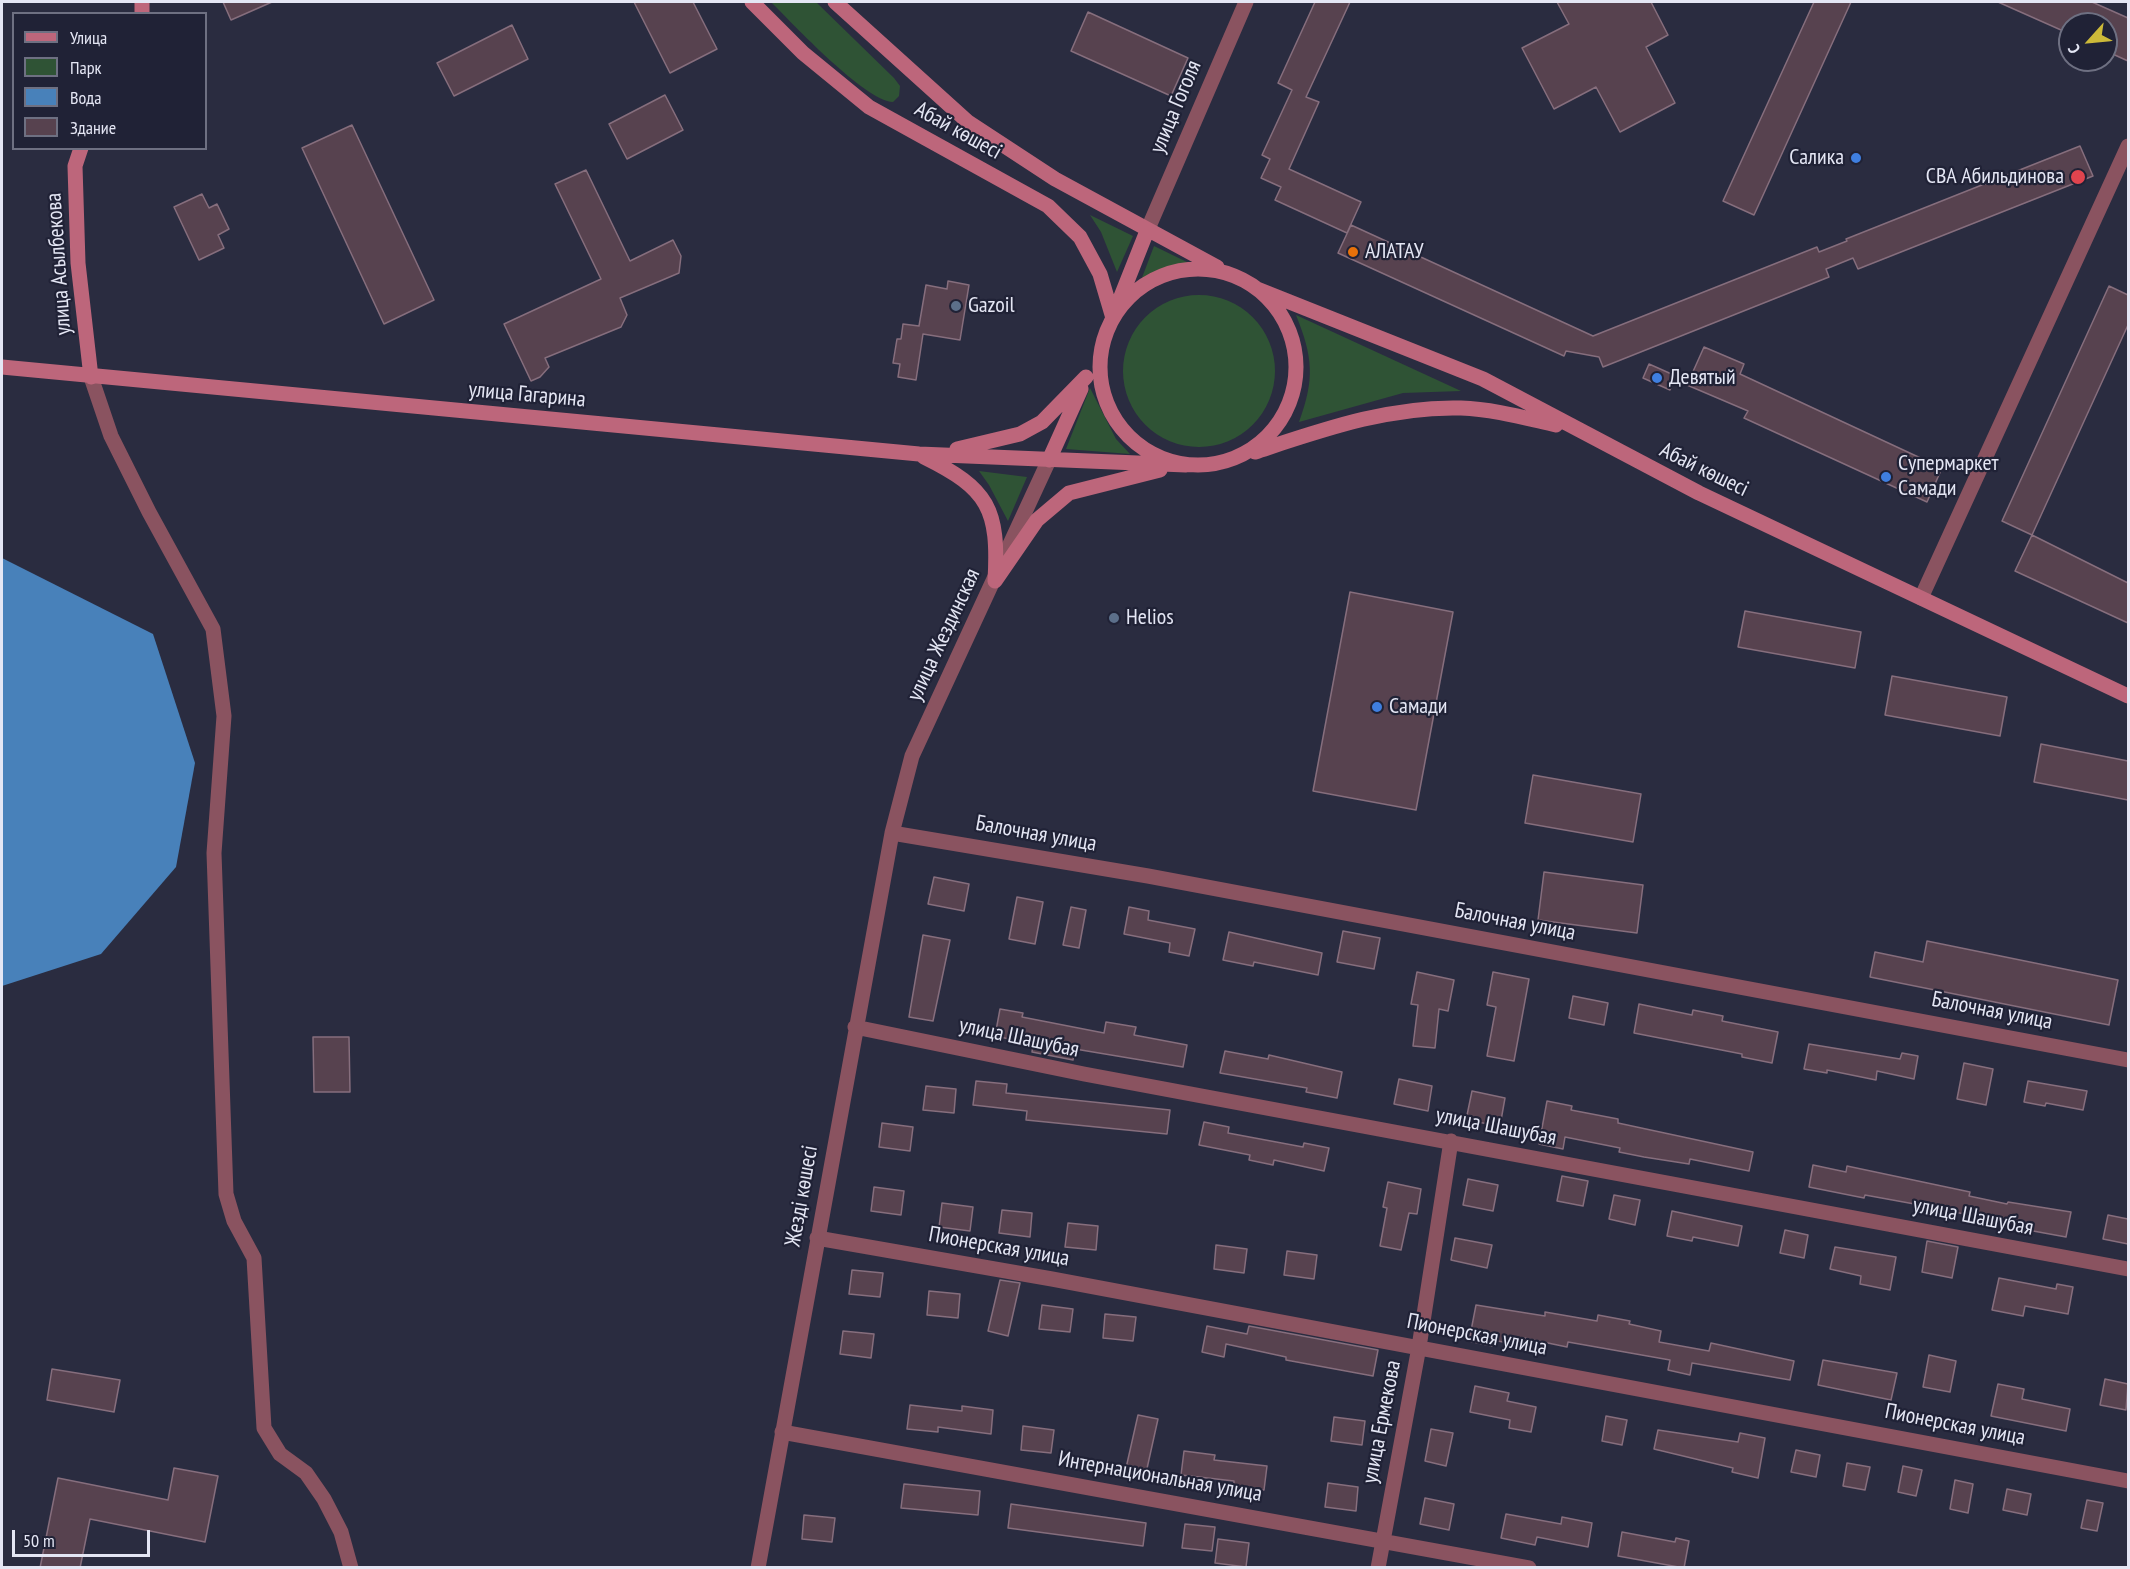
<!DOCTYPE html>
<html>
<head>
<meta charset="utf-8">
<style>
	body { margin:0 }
	#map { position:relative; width:2130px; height:1569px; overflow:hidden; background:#2a2c40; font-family:"PT Sans Narrow",sans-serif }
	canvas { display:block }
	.frame { position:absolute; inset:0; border:3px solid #e4e6f4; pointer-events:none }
	.legend { position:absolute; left:12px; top:12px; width:195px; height:138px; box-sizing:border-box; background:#202236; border:2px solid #6e7082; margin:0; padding:8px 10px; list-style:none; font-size:18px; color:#e4e6f4 }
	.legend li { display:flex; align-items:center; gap:12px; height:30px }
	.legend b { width:30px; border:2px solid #6e7082 }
	.north { position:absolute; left:2058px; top:12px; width:60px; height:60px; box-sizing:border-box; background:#202236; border:2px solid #6e7082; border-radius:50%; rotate:243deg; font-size:16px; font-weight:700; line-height:24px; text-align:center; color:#e4e6f4 }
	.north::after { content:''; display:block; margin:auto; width:21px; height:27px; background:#ccb939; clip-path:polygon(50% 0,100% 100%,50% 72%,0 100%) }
	.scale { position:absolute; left:12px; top:1530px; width:138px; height:27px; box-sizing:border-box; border:3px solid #e4e6f4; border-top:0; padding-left:8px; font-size:18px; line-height:21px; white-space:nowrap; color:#e4e6f4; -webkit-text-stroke:4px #202236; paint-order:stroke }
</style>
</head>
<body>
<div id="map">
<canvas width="2130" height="1569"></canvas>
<div class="frame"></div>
<ul class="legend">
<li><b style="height:8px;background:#bd667b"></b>Улица</li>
<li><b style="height:16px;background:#2f5335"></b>Парк</li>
<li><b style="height:16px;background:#4881ba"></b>Вода</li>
<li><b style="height:16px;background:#57424f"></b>Здание</li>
</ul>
<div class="north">С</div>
<div class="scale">50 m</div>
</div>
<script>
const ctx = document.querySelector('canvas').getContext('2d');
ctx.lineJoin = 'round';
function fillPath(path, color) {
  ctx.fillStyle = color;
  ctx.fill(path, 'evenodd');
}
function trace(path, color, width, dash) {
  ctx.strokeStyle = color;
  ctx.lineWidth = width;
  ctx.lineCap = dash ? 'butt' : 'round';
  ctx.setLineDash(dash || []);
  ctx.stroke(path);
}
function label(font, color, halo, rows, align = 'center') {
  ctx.font = font + ' "PT Sans Narrow",sans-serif';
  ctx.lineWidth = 4.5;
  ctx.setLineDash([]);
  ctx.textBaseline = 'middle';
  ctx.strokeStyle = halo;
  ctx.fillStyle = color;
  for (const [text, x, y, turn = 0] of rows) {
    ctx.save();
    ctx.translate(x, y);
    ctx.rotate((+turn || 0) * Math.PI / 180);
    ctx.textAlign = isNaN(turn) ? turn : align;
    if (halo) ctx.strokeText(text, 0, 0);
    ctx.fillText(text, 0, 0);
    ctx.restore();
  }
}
fillPath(new Path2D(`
	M771 2H816L894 78 900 86 899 96 893 102C866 102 792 23 771 2Z
	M1090 215 1133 236 1117 272 1101 232Z
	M1154 246 1191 264 1157 274 1140 283Z
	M1123 371a76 76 0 1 1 152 0a76 76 0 1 1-152 0Z
	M1296 315 1461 391 1403 393 1299 422C1315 379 1313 357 1296 315Z
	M1090 388 1116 439 1130 454 1066 449Z
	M979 471 1027 477 1008 521 989 485Z`), '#2f5335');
fillPath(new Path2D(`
	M2 558 153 634 195 763 176 867 101 954 2 986Z`), '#4881ba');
const building = new Path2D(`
	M223 2H272L231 20Z
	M634 2H693L717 49 670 73Z
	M1315 2H1350L1306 97 1319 102 1289 169 1361 202 1347 233 1275 200 1281 187 1261 178 1270 159 1262 155 1292 90 1278 83Z
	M1557 2H1651L1668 35 1646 47 1675 103 1620 132 1596 87 1554 109 1522 48 1569 24Z
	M1814 2H1851L1754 215 1723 201Z
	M1998 2H2092L2128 18V61L2106 51V24H2070V34Z
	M1088 12 1188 58 1171 96 1071 51Z
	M512 25 528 59 454 96 437 63Z
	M665 95 683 130 627 159 609 124Z
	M352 125 434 300 384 324 302 148Z
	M2080 146 2093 176 1858 269 1853 258 1826 269 1829 277 1603 367 1599 357 1566 351 1564 356 1338 253 1351 225 1593 336 1817 247 1819 252 1847 241 1846 239Z
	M586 170 630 261 673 240 681 256 679 273 620 298 627 315 621 327 545 358 549 367 540 377 531 381 504 324 601 279 555 184Z
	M202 194 209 208 217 204 229 229 218 235 224 248 199 260 174 207Z
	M948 281 969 285 960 340 923 334 916 380 898 377 900 364 893 363 897 339H901L903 324 919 326 926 285 947 289Z
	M2109 286 2128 295V325L2032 535 2002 521Z
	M1704 347 1744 364 1740 374 1942 468 1927 502 1744 418 1748 411 1687 385Z
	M1649 364 1676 376 1670 390 1643 378Z
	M2032 535 2128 583V623L2015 571Z
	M1350 592 1453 612 1416 810 1313 791Z
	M1745 611 1861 632 1855 668 1738 647Z
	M1892 676 2007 697 2000 736 1885 715Z
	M2041 744 2128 761V800L2034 782Z
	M1533 775 1641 794 1633 842 1525 823Z
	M1544 872 1643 885 1637 933 1538 920Z
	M934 877 969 884 964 911 928 904Z
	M1017 897 1043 902 1035 944 1009 939Z
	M1071 907 1086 910 1079 948 1063 945Z
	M1129 907 1149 911 1148 920 1195 929 1189 956 1169 952 1170 943 1124 934Z
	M1343 931 1380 938 1374 969 1337 962Z
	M1229 932 1322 953 1318 975 1254 962 1253 966 1223 960Z
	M923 935 950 940 933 1021 909 1017Z
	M1927 941 2118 980 2109 1025 1870 977 1875 952 1923 962Z
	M1417 972 1454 980 1448 1011 1439 1009 1435 1048 1413 1046 1418 1005 1411 1004Z
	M1493 972 1529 979 1514 1061 1487 1056 1496 1007 1487 1005Z
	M1573 996 1608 1003 1604 1025 1569 1018Z
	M1639 1004 1692 1015 1693 1010 1723 1016 1722 1021 1778 1032 1772 1063 1742 1057V1054L1634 1033Z
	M1000 1009 1023 1013 1022 1017 1104 1033 1106 1022 1136 1027 1134 1035 1187 1045 1183 1067 1075 1049 1073 1060 1032 1052 1033 1044 995 1036Z
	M313 1037H349L350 1092H314Z
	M1809 1044 1900 1059 1902 1053 1918 1056 1914 1079 1877 1071 1876 1080 1827 1070V1073L1804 1069Z
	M1225 1051 1268 1059 1269 1055 1342 1072 1337 1098 1306 1092 1307 1088 1220 1073Z
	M1964 1063 1993 1069 1986 1105 1957 1099Z
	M1399 1079 1432 1086 1428 1111 1394 1104Z
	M976 1081 1007 1084 1006 1093 1170 1110 1167 1134 1026 1120 1027 1111 973 1105Z
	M2028 1081 2087 1091 2083 1110 2046 1103 2045 1106 2024 1102Z
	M926 1086 956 1089 954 1113 923 1110Z
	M1472 1091 1505 1098 1500 1126 1466 1120Z
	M1547 1101 1572 1106 1571 1110 1618 1119V1123L1753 1152 1749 1171 1690 1159 1689 1164 1644 1157 1619 1152 1620 1148 1565 1137 1563 1149 1539 1144Z
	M1204 1122 1229 1127 1228 1133 1303 1147 1304 1143 1329 1148 1324 1171 1274 1160 1273 1165 1249 1160 1250 1155 1199 1145Z
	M882 1123 913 1127 910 1151 879 1147Z
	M1813 1165 1846 1172 1847 1166 1970 1192 1969 1196 2007 1204 2008 1202 2071 1212 2066 1237 1973 1220 1974 1216 1920 1205 1865 1195 1864 1198 1809 1187Z
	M1562 1176 1588 1181 1583 1206 1557 1201Z
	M1468 1179 1498 1185 1493 1211 1463 1205Z
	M1388 1182 1421 1189 1417 1214 1409 1213 1401 1250 1380 1246 1387 1208 1383 1207Z
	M874 1187 904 1191 901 1215 871 1211Z
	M1614 1195 1640 1200 1635 1225 1609 1219Z
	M942 1203 973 1207 970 1231 939 1227Z
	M1002 1210 1032 1213 1030 1237 999 1233Z
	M1672 1211 1742 1226 1738 1246 1693 1237 1692 1241 1667 1236Z
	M2108 1215 2128 1219V1244L2103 1239Z
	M1068 1223 1098 1226 1096 1250 1065 1247Z
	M1785 1230 1808 1235 1804 1258 1780 1253Z
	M1455 1238 1492 1245 1487 1268 1451 1260Z
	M1927 1241 1958 1247 1952 1278 1922 1272Z
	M1216 1245 1247 1249 1244 1273 1214 1269Z
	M1835 1247 1896 1257 1890 1290 1860 1284 1861 1276 1830 1269Z
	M1287 1251 1317 1255 1314 1279 1284 1275Z
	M852 1270 883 1273 880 1297 849 1294Z
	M1999 1278 2056 1289 2057 1284 2073 1287 2068 1314 2025 1306 2023 1316 1992 1310Z
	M1000 1280 1020 1283 1008 1336 988 1331Z
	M929 1291 960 1294 958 1318 927 1315Z
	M1042 1305 1073 1309 1070 1332 1039 1329Z
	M1476 1305 1545 1316V1312L1597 1321 1598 1315 1630 1321 1629 1324 1661 1331 1659 1342 1709 1351 1711 1343 1794 1361 1790 1380 1692 1363 1690 1375 1668 1370 1670 1360 1568 1342 1567 1347 1524 1338 1523 1346 1493 1340 1492 1346 1469 1341Z
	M1105 1314 1136 1317 1133 1341 1103 1338Z
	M1207 1326 1247 1334 1249 1326 1378 1350 1373 1376 1286 1360V1357L1226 1344 1224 1357 1202 1352Z
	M843 1331 874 1334 871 1358 840 1354Z
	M1929 1355 1956 1361 1950 1392 1923 1387Z
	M1823 1360 1897 1373 1891 1400 1818 1385Z
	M52 1369 120 1380 114 1412 47 1400Z
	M2105 1379 2128 1384 2126 1410 2100 1405Z
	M1998 1384 2024 1389 2022 1399 2070 1409 2066 1431 1991 1416Z
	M1475 1386 1509 1393 1507 1401 1536 1407 1531 1432 1509 1428 1510 1420 1470 1412Z
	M910 1405 962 1411V1406L993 1410 991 1434 938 1427V1432L907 1429Z
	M1138 1415 1158 1419 1146 1473 1126 1468Z
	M1606 1416 1627 1420 1622 1445 1602 1441Z
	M1334 1417 1365 1421 1362 1445 1331 1441Z
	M1023 1426 1054 1430 1051 1453 1021 1450Z
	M1431 1429 1453 1433 1446 1466 1425 1461Z
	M1658 1430 1738 1442 1740 1433 1765 1438 1758 1478 1732 1472 1733 1468 1654 1449Z
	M1796 1450 1820 1455 1816 1477 1791 1472Z
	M1184 1451 1215 1455 1214 1460 1267 1466 1264 1490 1234 1487V1481L1181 1475Z
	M1847 1463 1870 1467 1865 1490 1843 1486Z
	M1903 1466 1922 1470 1916 1496 1898 1492Z
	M174 1468 218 1476 205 1542 90 1519 80 1568H40L58 1478 168 1500Z
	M1955 1480 1973 1484 1968 1513 1950 1509Z
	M1328 1483 1358 1487 1356 1511 1325 1507Z
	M904 1484 980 1491 978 1515 901 1508Z
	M2007 1489 2031 1494 2027 1515 2003 1510Z
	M1425 1498 1454 1504 1449 1530 1420 1524Z
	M2087 1500 2103 1503 2097 1531 2081 1528Z
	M1011 1504 1146 1523 1143 1546 1008 1528Z
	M1506 1514 1561 1524 1562 1517 1592 1523 1588 1547 1537 1537 1535 1545 1501 1538Z
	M804 1515 835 1518 832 1542 802 1539Z
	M1185 1524 1215 1527 1212 1551 1182 1548Z
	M1622 1532 1675 1542 1676 1538 1689 1541 1684 1568 1618 1556Z
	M1218 1539 1249 1543 1246 1567 1215 1563Z`);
fillPath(building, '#57424f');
trace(building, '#866e7d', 1.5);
trace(new Path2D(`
	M1147 231 1246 2
	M91 377 111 436 149 512 213 629 224 716 214 853 226 1194 234 1221 254 1258 264 1428 280 1454 306 1473 324 1499 341 1532 351 1568
	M1921 598 2128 146
	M892 833 1148 876 2128 1060
	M855 1027 1084 1074 2128 1269
	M817 1238 1052 1279 2128 1481
	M782 1432 1529 1568
	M758 1568 892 833 912 756 1049 460
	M1378 1568 1419 1347 1451 1141`), '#8a5360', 15);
trace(new Path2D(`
	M752 2 803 53 869 107 1048 206 1080 237 1100 274 1113 318
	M835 2 968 122 1055 179 1217 267
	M142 14V2
	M81 148 75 166 78 263 91 377
	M1100 367a98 98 0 1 1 196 0a98 98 0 1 1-196 0Z
	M1257 289 1483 379 1699 493 2128 696
	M1118 304 1147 231
	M2 367 919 454 1186 465
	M957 449 1020 434 1042 422 1086 377
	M1255 452C1322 430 1389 406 1461 408 1493 409 1525 418 1556 425
	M924 457C989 489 999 509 995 581
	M1049 460 1081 389
	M995 581 1037 520 1069 493 1160 470`), '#bd667b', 15);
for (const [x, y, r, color] of [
	[1856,158,6,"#3f7fe0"],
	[2078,177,8,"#e0444e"],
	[1353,252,6,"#e8710a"],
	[956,306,6,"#5c6f8a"],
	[1657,378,6,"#3f7fe0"],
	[1886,477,6,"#3f7fe0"],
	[1114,618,6,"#5c6f8a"],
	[1377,707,6,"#3f7fe0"]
]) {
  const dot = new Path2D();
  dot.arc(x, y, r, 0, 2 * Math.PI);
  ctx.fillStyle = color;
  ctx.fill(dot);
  trace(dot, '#202236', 2);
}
label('22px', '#e4e6f4', '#202236', [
	["улица Гоголя",1176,107,-67],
	["Абай көшесі",958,131,29],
	["улица Асылбекова",59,264,-94],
	["улица Гагарина",527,395,5],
	["Абай көшесі",1704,470,26],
	["улица Жездинская",944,635,-65],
	["Балочная улица",1036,834,10],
	["Балочная улица",1515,922,11],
	["Балочная улица",1992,1011,11],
	["улица Шашубая",1019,1038,12],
	["улица Шашубая",1496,1127,11],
	["Жезді көшесі",802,1196,-80],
	["улица Шашубая",1973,1217,11],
	["Пионерская улица",999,1247,10],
	["Пионерская улица",1477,1335,11],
	["улица Ермекова",1382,1422,-79],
	["Пионерская улица",1955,1425,11],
	["Интернациональная улица",1160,1477,10]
]);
label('22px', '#e4e6f4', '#202236', [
	["Салика",1844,158,"right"],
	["СВА Абильдинова",2064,177,"right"],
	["АЛАТАУ",1365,252],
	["Gazoil",968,306],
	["Девятый",1669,378],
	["Супермаркет",1898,464],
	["Самади",1898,489],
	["Helios",1126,618],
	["Самади",1389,707]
], 'left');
</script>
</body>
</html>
